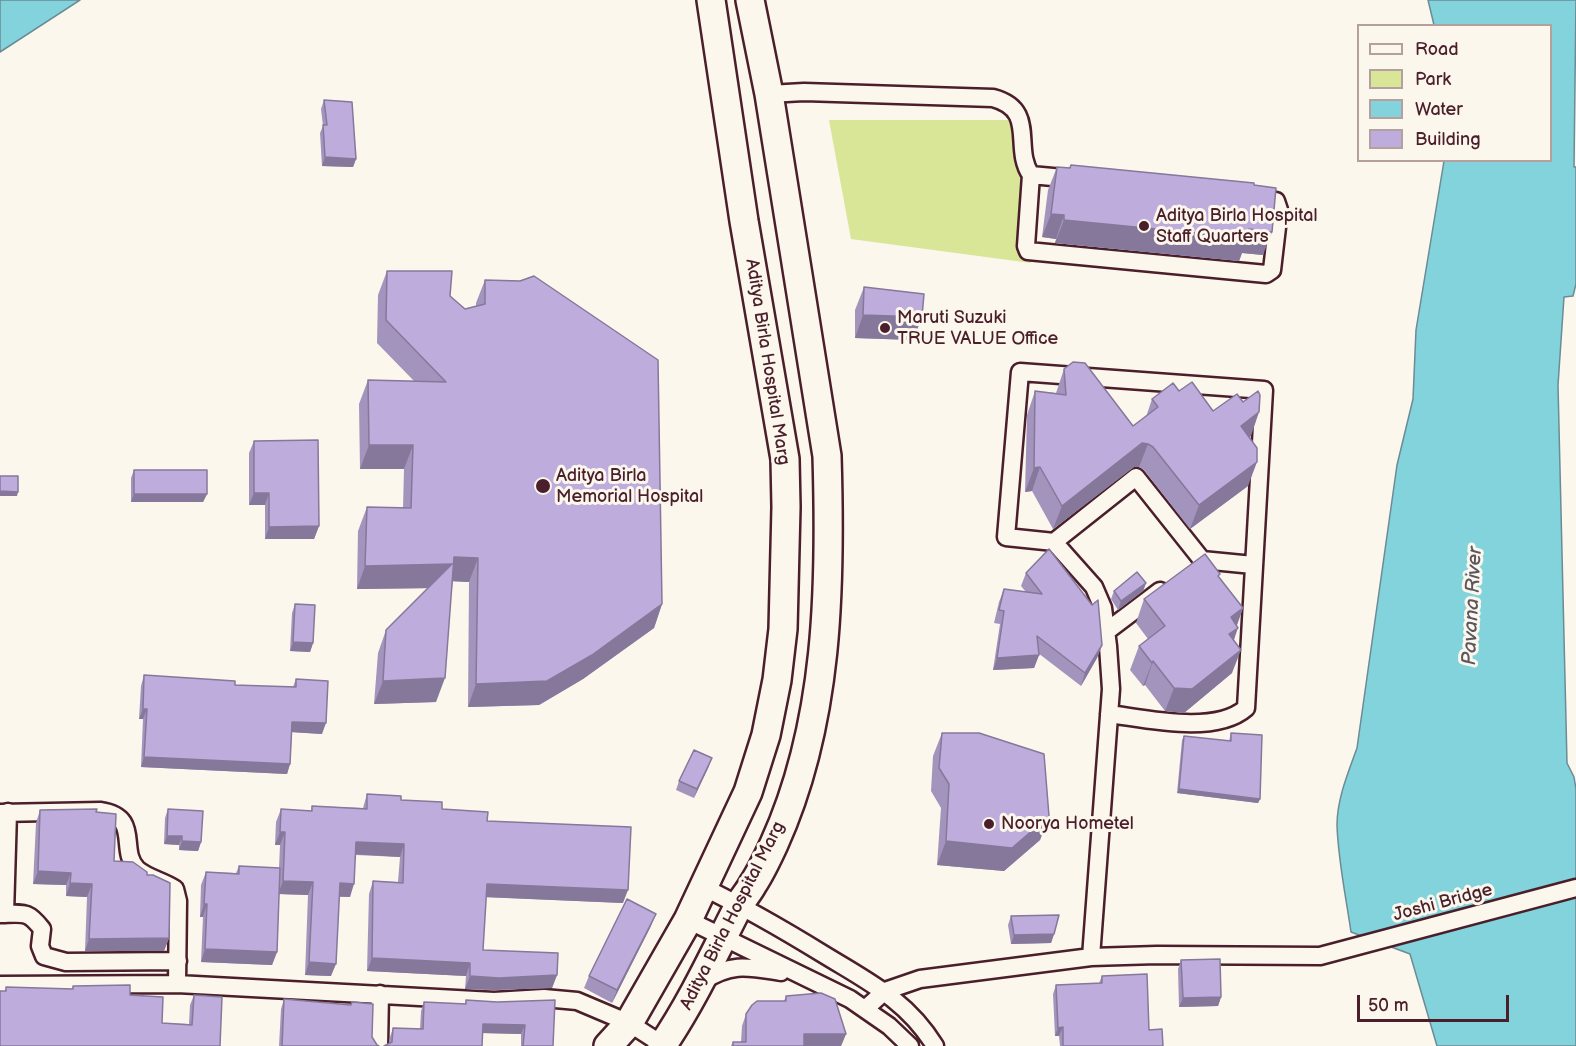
<!DOCTYPE html>
<html>
<head>
<meta charset="utf-8">
<style>
	body { margin:0 }
	#map { position:relative; width:1576px; height:1046px; overflow:hidden; background:#fbf7ec; font-family:"Balsamiq Sans",sans-serif }
	canvas { display:block }
	.legend { position:absolute; left:1357px; top:24px; width:195px; height:138px; box-sizing:border-box; background:#fbf7ec; border:2px solid #b4a19f; margin:0; padding:8px 10px; list-style:none; font-size:18px; color:#4a1f2b }
	.legend li { display:flex; align-items:center; gap:12px; height:30px }
	.legend b { width:30px; border:2px solid #b4a19f }
	.scale { position:absolute; left:1357px; top:995px; width:152px; height:27px; box-sizing:border-box; border:3px solid #4a1f2b; border-top:0; padding-left:8px; font-size:18px; line-height:21px; white-space:nowrap; color:#4a1f2b; -webkit-text-stroke:4px #fbf7ec; paint-order:stroke }
</style>
</head>
<body>
<div id="map">
<canvas width="1576" height="1046"></canvas>
<ul class="legend">
<li><b style="height:8px;background:#fbf7ec"></b>Road</li>
<li><b style="height:16px;background:#d9e597"></b>Park</li>
<li><b style="height:16px;background:#82d3db"></b>Water</li>
<li><b style="height:16px;background:#beacdc"></b>Building</li>
</ul>
<div class="scale">50 m</div>
</div>
<script>
const ctx = document.querySelector('canvas').getContext('2d');
ctx.lineJoin = 'round';
function fillPath(path, color) {
  ctx.fillStyle = color;
  ctx.fill(path, 'evenodd');
}
function trace(path, color, width, dash) {
  ctx.strokeStyle = color;
  ctx.lineWidth = width;
  ctx.lineCap = dash ? 'butt' : 'round';
  ctx.setLineDash(dash || []);
  ctx.stroke(path);
}
function label(font, color, halo, rows, align = 'center') {
  ctx.font = font + ' "Balsamiq Sans",sans-serif';
  ctx.lineWidth = 6;
  ctx.setLineDash([]);
  ctx.textBaseline = 'middle';
  ctx.strokeStyle = halo;
  ctx.fillStyle = color;
  for (const [text, x, y, turn = 0] of rows) {
    ctx.save();
    ctx.translate(x, y);
    ctx.rotate((+turn || 0) * Math.PI / 180);
    ctx.textAlign = isNaN(turn) ? turn : align;
    if (halo) ctx.strokeText(text, 0, 0);
    ctx.fillText(text, 0, 0);
    ctx.restore();
  }
}
fillPath(new Path2D(`
	M829 120H1025L1031 263 851 239Z`), '#d9e597');
const water = new Path2D(`
	M0 0H80L0 52Z
	M1428 0H1576L1574 167H1576V284L1573 296 1564 297 1558 385 1567 763 1574 777 1576 789V1046H1437L1410 954 1351 932C1346 897 1338 860 1337 825 1337 799 1348 773 1357 748L1397 465 1413 399 1416 330 1444 161 1550 160V26L1434 25Z`);
fillPath(water, '#82d3db');
trace(water, '#6c8b95', 1.5);
const minor = new Path2D(`
	M769 94 804 92 993 98C1038 110 1012 148 1031 175L1074 179
	M1031 175 1026 246 1028 251 1266 274 1272 270 1279 210 1276 201 1255 197
	M1054 542 1136 477 1202 560 1253 565
	M1107 631 1160 591
	M0 813 100 811C142 817 118 850 137 869 147 878 163 881 175 889L178 901 177 984
	M703 887C744 907 784 930 823 954 867 981 907 1000 935 1046
	M0 914H5L8 812
	M5 914C25 913 29 912 42 929L40 946 44 956 66 962 178 961
	M688 920 850 999 889 1026 910 1046
	M1091 957 1111 689 1108 646 1103 608 1094 587 1054 542 1006 537 1020 372 1264 390 1246 708C1215 735 1147 719 1109 714
	M703 981C732 962 749 967 781 972
	M0 985 177 984 494 1001 544 998 577 1001 629 1023 663 1045
	M865 1009 885 991 920 979 1091 957 1157 955 1320 956 1576 888
	M379 1046 380 994`);
const primary = new Path2D(`
	M608 1046 629 1023 688 920 748 792 766 735 777 680 783 629 786 507 785 459 744 221 711 0
	M662 1046C692 1002 714 954 738 907 742 899 749 892 753 884 761 872 768 857 774 844 829 723 831 586 827 456L769 94 750 0`);
trace(minor, '#4a1f2b', 21);
trace(primary, '#4a1f2b', 32);
trace(minor, '#fbf7ec', 16);
trace(primary, '#fbf7ec', 27);
fillPath(new Path2D(`
	M324 100 356 159 353 167 322 166 320 133 323 126 321 109Z
	M1071 165 1263 255 1242 253 1239 261 1055 243 1056 239 1042 237 1048 190 1057 167 1069 168Z
	M387 271 450 296 465 309 476 306V303L485 280 662 604 654 628 583 679 539 705 468 707 469 582 453 581 436 702 374 704 378 653 386 630 428 588 357 589 358 531 367 507 403 508 404 469H360L359 404 368 380 414 381 377 343 378 295Z
	M864 287 922 317 913 340 855 338V310Z
	M1064 369 1133 426 1146 417 1152 399 1179 391 1213 411 1251 436 1249 437 1248 486 1190 529 1144 470 1139 467H1134L1053 529 1032 491 1025 492 1027 415 1035 391 1056 393Z
	M254 441 319 526 314 539H265V505H249V453Z
	M134 470 207 494 203 502H131V478Z
	M1026 573 1102 645 1097 658 1081 686 1038 653 1039 655 1034 668 993 670 1000 624 994 623 999 602 1004 589 1026 592 1021 586Z
	M1219 577 1243 608 1237 625 1234 640 1232 673 1184 713 1165 711 1145 685 1143 686 1130 670 1139 646 1148 639 1136 623 1144 599Z
	M1146 583 1143 591 1118 610 1111 599 1114 591Z
	M295 604 313 643 310 652 290 651 292 613Z
	M144 675 235 685 293 687 296 679 322 734 292 732 290 764 287 774 141 767 143 719H139L141 686Z
	M942 733 1049 816 1040 840 1004 871 937 865 941 808 931 791 933 756Z
	M1231 733 1260 799 1258 803 1177 793 1182 740 1184 736 1229 741Z
	M709 766 694 798 676 790 679 781Z
	M367 794 401 800 487 821 623 903 486 897 483 950 557 975 552 988 494 990 465 989 466 976 367 971 369 894 373 881 398 882 400 857 356 855 350 897H339L331 976 305 975 308 895 279 894 277 952 272 965 201 962 203 917H200L201 885 206 872 236 873 239 866 279 868 280 845H275L276 822 281 809 311 811 312 806 363 808Z
	M168 809 201 842 198 851 179 850V845L164 844 165 818Z
	M40 810 96 812 114 861 147 875 169 938 164 951H85L87 897 66 896V885L33 884 36 823Z
	M1011 916 1054 934 1051 943 1011 944 1008 925Z
	M651 926 612 1003 584 988 589 976Z
	M1181 960 1221 997 1218 1006 1179 1007 1178 969Z
	M1102 976 1149 1030 1163 1046H1060L1059 1036H1055L1053 994 1056 985 1099 983Z
	M73 986 130 995 162 1023 189 1024 190 1005 194 995 220 1046 5 991 6 987 72 989Z
	M786 996 846 1034 841 1046H731L733 1042H741L742 1026 746 1014 784 1001Z
	M284 999 351 1005 352 1002 377 1045 379 1046H279L281 1009Z
	M466 1000 497 1002 553 1046H521V1034L483 1033 389 1043 390 1037 393 1028 420 1029 421 1011 424 1002 465 1004Z`), '#a394bd');
fillPath(new Path2D(`
	M325 157 356 159 353 167 322 166Z
	M1051 214 1064 215 1056 239 1042 237Z
	M1064 220 1249 229 1272 232 1263 255 1242 253 1239 261 1055 243Z
	M863 315 922 317 913 340 855 338Z
	M1259 412 1251 436 1232 450 1241 426Z
	M1142 443 1148 444 1139 467H1134L1053 529 1062 506Z
	M369 445H413L404 469H360Z
	M1257 462 1248 486 1190 529 1199 505Z
	M1040 467 1032 491 1025 492 1034 468Z
	M0 491 18 492 17 496H0Z
	M254 493H269L265 505H249Z
	M134 494H207L203 502H131Z
	M319 526 314 539H265L269 527Z
	M454 557 478 558 469 582 446 581Z
	M452 564 443 588 357 589 365 566Z
	M1146 583 1143 591 1118 610 1121 601Z
	M662 604 654 628 583 679 539 705 468 707 476 684Z
	M1243 608 1235 630 1238 628 1230 651 1229 636 1231 617Z
	M293 642 313 643 310 652 290 651Z
	M1102 645 1097 658 1081 686 1085 673Z
	M1241 650 1232 673 1184 713 1165 711 1174 688Z
	M1039 655 1034 668 993 670 997 658Z
	M1153 661 1145 685 1143 686 1152 663Z
	M445 678 436 702 374 704 383 681Z
	M143 709H147L143 719H139Z
	M292 722 326 723 322 734 289 732Z
	M144 757 290 764 287 774 141 767Z
	M712 758 709 766 694 798 697 789Z
	M1179 789 1260 799 1258 803 1177 793Z
	M1049 816 1040 840 1004 871 937 865 946 841Z
	M280 832H285L280 845H275Z
	M167 836H182L179 845 164 844Z
	M182 841 201 842 198 851 179 850Z
	M356 842 404 844 400 857 351 854Z
	M38 871 71 873 66 885 33 884Z
	M283 881 313 882 308 895 278 894Z
	M70 883 92 884 87 897 66 896Z
	M340 883 354 884 350 897 335 896Z
	M487 884 628 890 623 903 482 897Z
	M204 904H207L203 917H200Z
	M656 914 651 926 612 1003 617 990Z
	M1054 934 1051 943 1011 944 1014 935Z
	M169 938 164 951H85L89 939Z
	M205 949 277 952 272 965 201 962Z
	M372 958 470 963 466 976 367 971Z
	M309 962 336 964 331 976 305 975Z
	M557 975 552 988 494 990 465 989 470 976Z
	M1221 997 1218 1006 1179 1007 1183 998Z
	M483 1024 525 1025 521 1034 480 1033Z
	M1063 1027 1059 1036H1055L1058 1028Z
	M804 1034H846L841 1046H799Z`), '#85789a');
const building = new Path2D(`
	M324 100 352 102 356 159 325 157 323 125H327Z
	M1071 165 1254 183V185L1276 188 1272 232 1249 229 1248 238 1064 220V215L1051 214 1057 167 1070 168Z
	M387 271H452L450 296 465 309 485 304V280L520 281 534 276 658 360 662 604 592 655 547 681 476 684 478 558 454 557 445 678 383 681 386 630 452 564 365 566 367 507 411 508 413 445H369L368 380 446 382 386 320Z
	M864 287 924 294 922 317 863 315Z
	M1073 362 1085 363 1133 426 1158 407 1152 399 1173 383 1179 391 1192 382 1213 411 1237 394 1243 402 1258 391 1260 395 1259 412 1241 426 1257 448V462L1199 505 1153 447 1148 444 1142 443 1062 506 1040 467 1034 468 1035 391 1066 395 1064 369Z
	M318 440 319 526 269 527V493H254V441Z
	M134 470H207V494H134Z
	M0 476H18V492L0 491Z
	M1049 549 1092 605 1098 600 1102 645 1085 673 1037 636 1039 655 997 658 1004 611 999 610 1004 589 1042 594 1026 573Z
	M1205 554 1220 574 1218 576 1243 608 1231 617 1238 628 1229 634 1241 650 1192 689 1174 688 1153 661 1152 663 1139 646 1165 626 1144 599Z
	M1137 572 1146 583 1121 601 1114 591Z
	M295 604 315 605 313 643 293 642Z
	M144 675 235 681V685L296 687V679L328 681 326 723 292 722 290 764 144 757 147 709H143Z
	M942 733H979L1044 754 1049 816 1012 848 946 841 949 784 939 768Z
	M1231 733 1262 735 1260 799 1179 789 1184 736 1231 741Z
	M694 750 712 758 697 789 679 781Z
	M367 794 401 796V800L442 802V809L488 812 487 821 631 827 628 890 487 884 483 950 558 953 557 975 499 978 470 976V963L372 958 373 881 403 883 404 844 356 842 354 884 340 883 336 964 309 962 313 882 283 881 285 832H280L281 809 312 811V806L367 809Z
	M97 809 96 812 116 814 114 861 133 862 147 872V875H153L170 883 169 938 89 939 92 884 70 883 71 873 38 871 40 810Z
	M168 809 203 811 201 842 182 841V836H167Z
	M239 866 280 868 277 952 205 949 207 904H204L206 872 239 874Z
	M627 899 656 914 617 990 589 976Z
	M1059 915 1054 934 1014 935 1011 916Z
	M1220 959 1221 997 1183 998 1181 960Z
	M1147 974 1149 1030 1162 1029 1163 1046H1063V1027L1058 1028 1056 985 1102 983V976Z
	M130 985V995L163 997 162 1023 192 1025 194 995 222 997 220 1046H0V991H6V987L73 989V986Z
	M821 993 835 999 846 1034H804V1046H733V1042H746V1014L752 1005 757 1001H786V996Z
	M284 999 351 1005 352 1002 373 1004 372 1037 377 1045 379 1046H282Z
	M466 1000 497 1002 555 1000 553 1046H523L525 1025 483 1024 482 1046H384L392 1042 393 1028 423 1029 424 1002 466 1004Z`);
fillPath(building, '#beacdc');
trace(building, '#85789a', 1.5);
for (const [x, y, r, color] of [
	[1144,226,6,"#4a1f2b"],
	[885,328,6,"#4a1f2b"],
	[543,486,8,"#4a1f2b"],
	[989,824,6,"#4a1f2b"]
]) {
  const dot = new Path2D();
  dot.arc(x, y, r, 0, 2 * Math.PI);
  ctx.fillStyle = color;
  ctx.fill(dot);
  trace(dot, '#fbf7ec', 2);
}
label('18px', '#4a1f2b', '#fbf7ec', [
	["Aditya Birla Hospital",1156,216],
	["Staff Quarters",1156,237],
	["Maruti Suzuki",897,318],
	["TRUE VALUE Office",897,339],
	["Aditya Birla",556,476],
	["Memorial Hospital",556,497],
	["Noorya Hometel",1001,824]
], 'left');
label('18px', '#4a1f2b', '#fbf7ec', [
	["Aditya Birla Hospital Marg",767,362,81],
	["Joshi Bridge",1443,903,-15],
	["Aditya Birla Hospital Marg",733,916,-63]
]);
label('italic 20px', '#5b5560', '#fbf7ec', [
	["Pavana River",1473,606,-87]
]);
</script>
</body>
</html>
